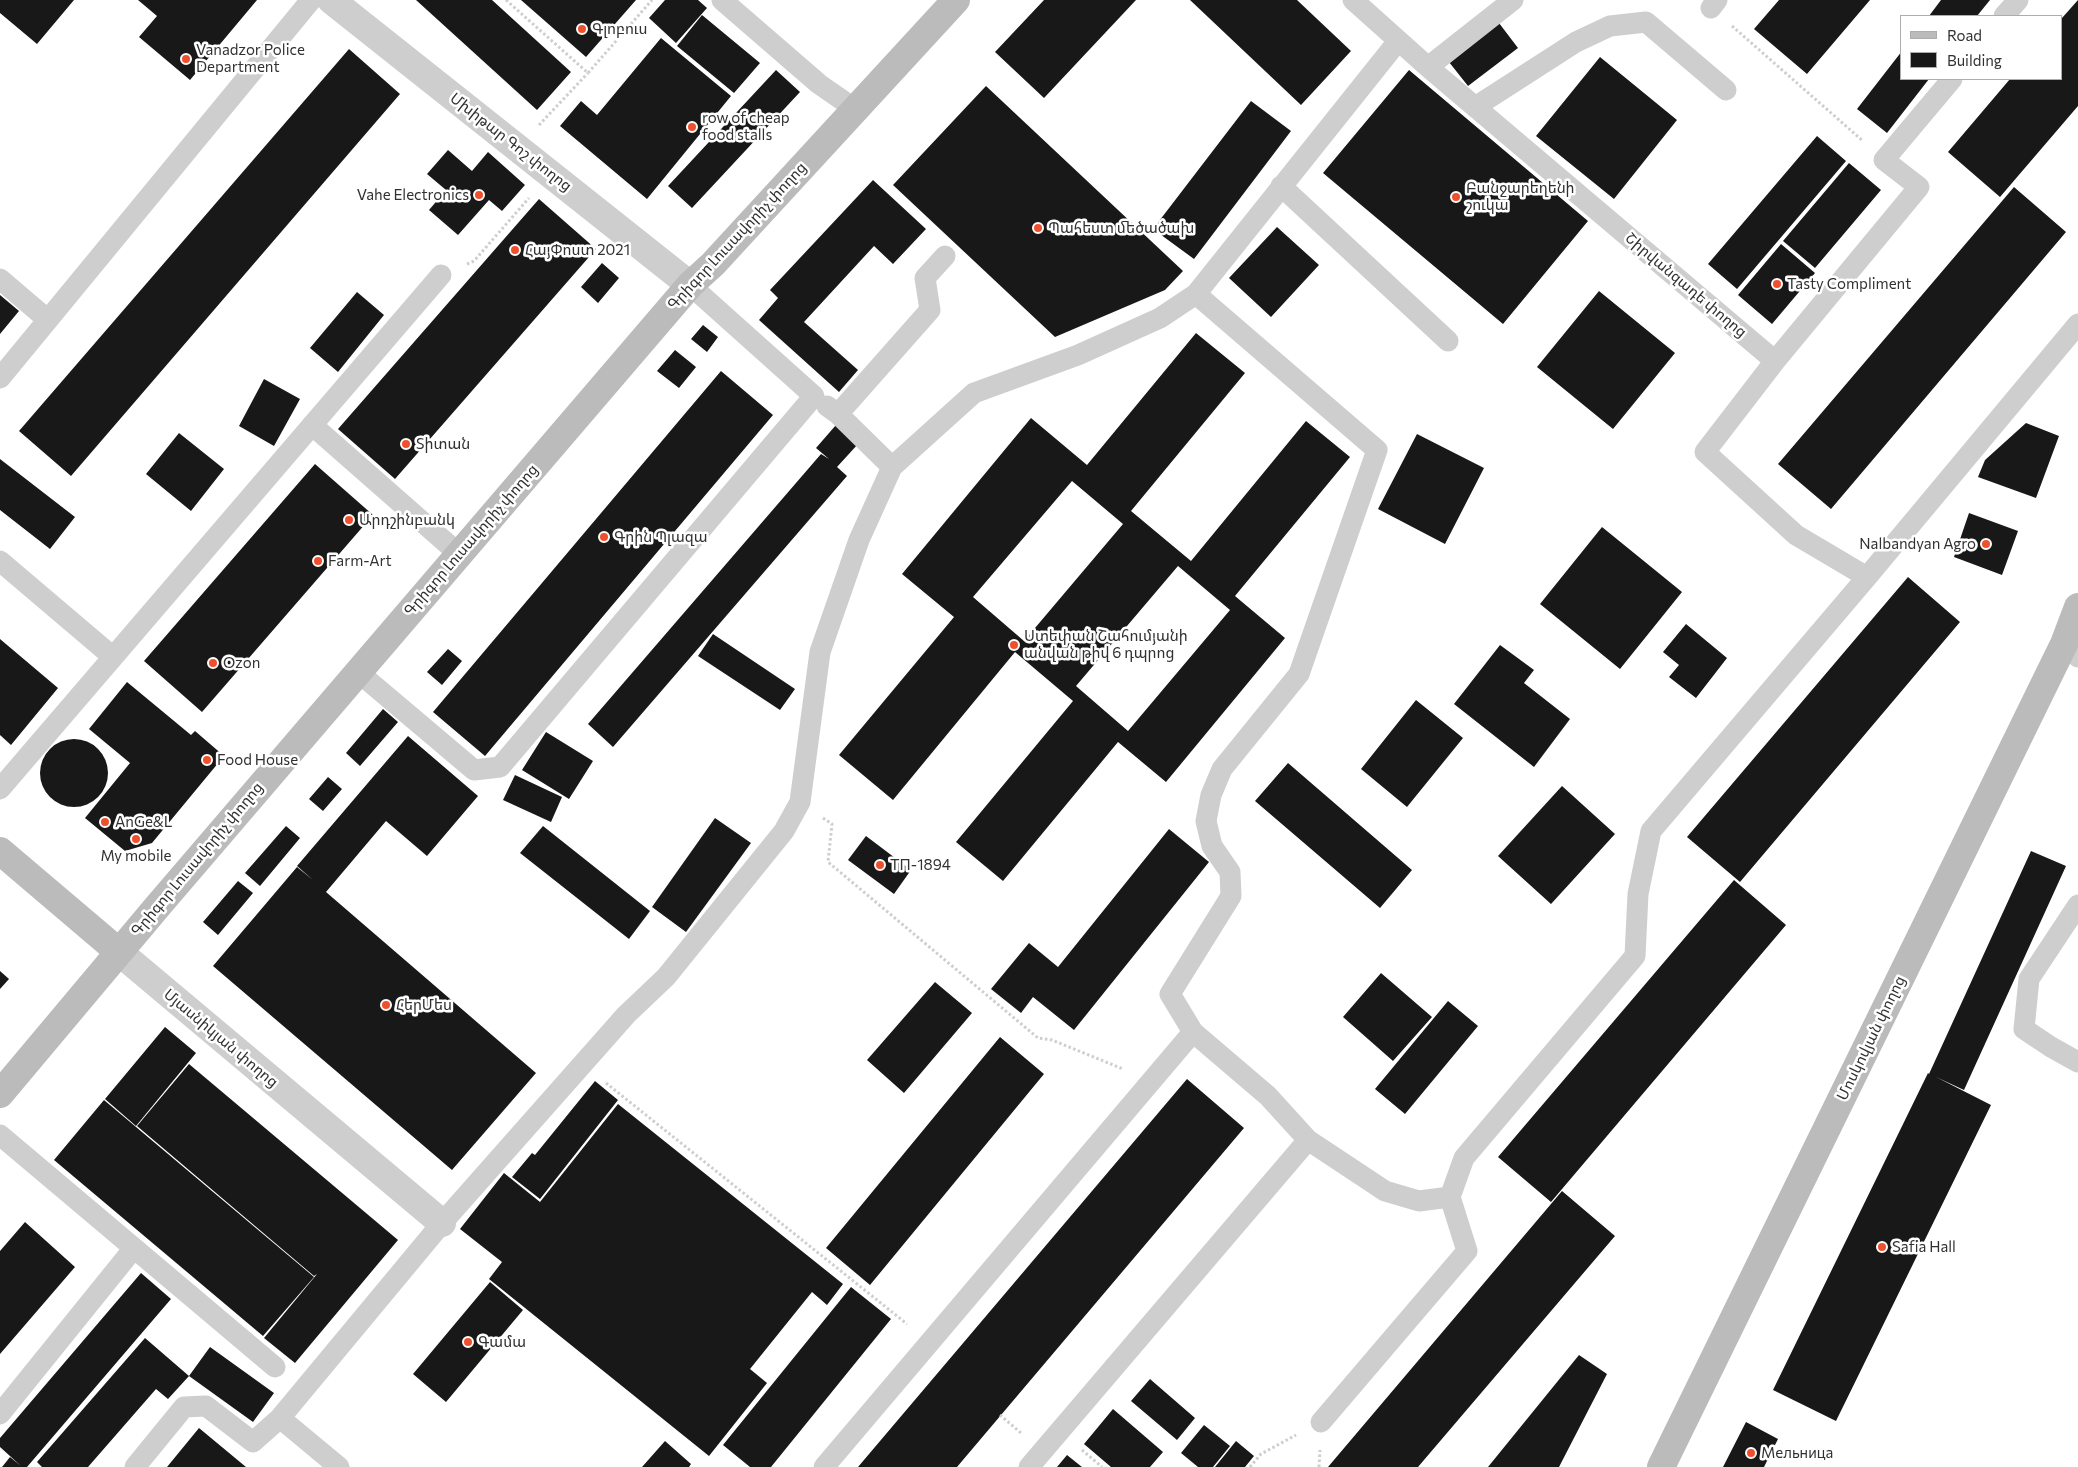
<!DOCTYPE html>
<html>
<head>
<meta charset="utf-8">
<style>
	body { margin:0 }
	#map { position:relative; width:2078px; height:1467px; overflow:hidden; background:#fff; font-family:Commissioner,sans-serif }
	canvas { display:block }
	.legend { position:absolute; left:1900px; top:15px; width:162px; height:65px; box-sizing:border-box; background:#fff; border:1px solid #adadad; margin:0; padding:6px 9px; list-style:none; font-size:15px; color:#313131 }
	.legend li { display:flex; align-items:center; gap:10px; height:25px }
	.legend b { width:25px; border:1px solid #adadad }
</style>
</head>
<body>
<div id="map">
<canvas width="2078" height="1467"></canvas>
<ul class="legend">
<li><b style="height:6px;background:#bbb"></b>Road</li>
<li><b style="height:14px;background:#181818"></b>Building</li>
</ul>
</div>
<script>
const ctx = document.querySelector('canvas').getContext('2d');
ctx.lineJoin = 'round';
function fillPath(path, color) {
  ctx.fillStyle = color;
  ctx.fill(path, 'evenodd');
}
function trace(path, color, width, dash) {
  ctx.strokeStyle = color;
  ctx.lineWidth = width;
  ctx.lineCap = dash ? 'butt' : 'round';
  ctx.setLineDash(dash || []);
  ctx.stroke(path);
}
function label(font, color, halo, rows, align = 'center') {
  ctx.font = font + ' Commissioner,"Noto Sans Armenian",sans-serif';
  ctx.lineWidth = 5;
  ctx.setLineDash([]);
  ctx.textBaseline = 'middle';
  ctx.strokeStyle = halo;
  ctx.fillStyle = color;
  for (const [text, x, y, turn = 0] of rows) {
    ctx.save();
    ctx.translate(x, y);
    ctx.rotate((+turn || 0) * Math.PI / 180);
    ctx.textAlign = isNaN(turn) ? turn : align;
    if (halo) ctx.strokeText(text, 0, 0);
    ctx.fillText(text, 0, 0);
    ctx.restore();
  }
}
fillPath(new Path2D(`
	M0 0H74L37 44 0 13Z
	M138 0H257L190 80 139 37 157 16Z
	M416 0H492L571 72 537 110Z
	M521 0H636L586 57Z
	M665 0H698L707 8 676 43 649 18Z
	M1044 0H1136L1044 98 995 52Z
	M1190 0H1297L1351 51 1301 105Z
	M1779 0H1870L1807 74 1754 29Z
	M1941 0H1990L1977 16H1929Z
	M2078 0V106L2000 197 1948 152 2010 79H2062V18Z
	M702 15 760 63 734 93 677 46Z
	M1499 23 1518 48 1468 86 1449 62Z
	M661 38 731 96 647 199 560 126 581 101 597 115Z
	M349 49 400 94 71 476 19 431Z
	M1902 51V79H1929L1887 133 1857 109Z
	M1600 57 1677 120 1614 199 1536 136Z
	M776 70 800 92 692 208 668 186Z
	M1409 70 1588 221 1503 324 1323 173Z
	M986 86 1183 271 1165 290 1055 337 893 185Z
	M1251 101 1291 131 1194 259 1153 229Z
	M1817 136 1846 161 1737 289 1708 264Z
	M448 150 472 171 488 152 525 185 502 211 489 200 458 235 429 210 446 190 427 174Z
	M1849 163 1881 190 1815 268 1783 241Z
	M873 180 926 229 893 264 874 246 804 322 858 370 839 392 759 320 778 298 770 290Z
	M2014 187 2066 232 1831 509 1778 464Z
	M539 199 596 249 395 479 338 429Z
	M1277 227 1319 265 1271 317 1229 278Z
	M1781 244 1815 273 1772 324 1738 295Z
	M602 263 619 278 598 303 581 287Z
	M1599 291 1675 353 1613 429 1537 367Z
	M357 292 384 315 338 372 310 348Z
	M0 295 19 311 0 334Z
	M703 325 718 337 707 352 691 339Z
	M1196 333 1245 373 1131 511 1191 561 1306 421 1350 457 1235 596 1285 638 1166 782 1118 742 1003 881 956 842 1073 701 1015 652 893 800 839 755 954 617 902 574 1031 418 1087 465ZM1072 481 1123 524 1024 641 973 597ZM1178 566 1230 610 1128 731 1076 686Z
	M675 350 696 367 679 388 657 371Z
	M721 371 773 415 485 756 433 712Z
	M264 379 300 399 274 446 239 426Z
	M2026 423 2059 436 2036 498 1978 477 1985 460Z
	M836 425 858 444 837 467 847 476 613 747 588 724 821 454 829 459 816 448Z
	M179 433 224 469 191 511 146 474Z
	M1417 434 1484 468 1445 544 1378 509Z
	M0 459 75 517 50 549 0 510Z
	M315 464 373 515 202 712 144 661Z
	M1969 513 2018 531 2002 575 1954 557Z
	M1602 527 1682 592 1620 669 1540 604Z
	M1908 577 1960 622 1740 882 1687 837Z
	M1686 624 1727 658 1696 698 1669 677 1679 665 1663 652Z
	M713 634 795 689 780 710 698 656Z
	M0 639 58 688 11 745 0 735Z
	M1500 645 1534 670 1524 683 1570 719 1534 767 1454 704Z
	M448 649 462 661 442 685 427 672Z
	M127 682 191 735 195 731 224 756 152 843 125 851 85 818 130 763 89 729Z
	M1416 700 1463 738 1407 807 1361 769Z
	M383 709 398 722 360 766 346 753Z
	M546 732 593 761 569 799 522 770Z
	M408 736 478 796 427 856 386 821 326 892 536 1073 452 1170 213 966 297 867 313 880 297 866Z
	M40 773a34 34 0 1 1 68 0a34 34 0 1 1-68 0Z
	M1288 763 1412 870 1380 908 1255 801Z
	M515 775 562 797 551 822 503 800Z
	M328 777 342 789 323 811 309 799Z
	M1562 786 1615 834 1551 904 1498 856Z
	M715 818 751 843 686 932 652 907Z
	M286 826 300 838 260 886 245 873Z
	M543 826 650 911 629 939 520 853Z
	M1169 829 1209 862 1074 1030 1033 997 1021 1013 991 989 1029 943 1058 967Z
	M866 836 911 870 894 894 848 860Z
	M2031 851 2066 866 1964 1090 1936 1077 1991 1105 1836 1421 1773 1390 1928 1073 1929 1074Z
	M1734 880 1786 925 1551 1202 1498 1157Z
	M238 881 253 893 218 935 203 922Z
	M0 971 9 979 0 989Z
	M1381 973 1432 1017 1393 1061 1343 1017Z
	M935 982 972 1013 904 1093 867 1060Z
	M1448 1001 1478 1026 1405 1114 1375 1089Z
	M165 1027 196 1053 136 1126 105 1099Z
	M1000 1037 1044 1074 870 1285 826 1248Z
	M189 1064 398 1240 295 1363 264 1338 317 1274 314 1276 137 1126Z
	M1187 1079 1244 1128 957 1467H858Z
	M595 1081 618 1100 540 1199 512 1177 532 1153 535 1155Z
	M104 1100 314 1277 263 1336 54 1160Z
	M618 1104 843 1284 827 1305 812 1292 750 1369 767 1383 709 1456 489 1279 502 1262 460 1229 504 1173 540 1202Z
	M1562 1191 1615 1236 1418 1467H1328Z
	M25 1222 75 1267 0 1354V1251Z
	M141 1273 171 1299 27 1467H2L10 1457 21 1466 0 1447V1438Z
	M490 1282 523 1310 446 1402 413 1374Z
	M851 1287 891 1319 771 1467H750L723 1445Z
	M145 1338 189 1376 168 1399 156 1389 88 1467H42L37 1462Z
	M210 1347 274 1393 253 1422 189 1376Z
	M1579 1355 1607 1374 1559 1467H1488Z
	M1150 1379 1195 1418 1177 1440 1131 1401Z
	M1113 1409 1163 1452 1150 1467H1111L1084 1444Z
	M1746 1422 1778 1439 1764 1467H1723Z
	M1204 1425 1230 1446 1213 1467H1198L1181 1453Z
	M199 1428 246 1467H167Z
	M665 1441 691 1464 689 1467H642Z
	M1236 1441 1254 1456 1245 1467H1215Z
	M1067 1455 1082 1467H1057Z`), '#181818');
trace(new Path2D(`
	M506 0 588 73 652 0
	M1732 26 1863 141
	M539 125 588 73
	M467 264 474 261 529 198
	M823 818 832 824 828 862 1038 1038 1052 1040 1123 1069
	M606 1083 907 1324
	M1000 1415 1021 1433
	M1082 1450 1102 1467
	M1250 1467 1261 1454 1296 1435
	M1319 1467 1320 1450`), '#cecece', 3, [2.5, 2.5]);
trace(new Path2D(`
	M722 0 819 84 855 109
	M1353 0 1428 67 1775 361 1705 452 1796 535 1867 577
	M1711 8 1717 0
	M2004 16 2018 0
	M1428 67 1513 0
	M1475 107 1576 42 1610 26 1646 22 1726 90
	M1281 186 1448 341
	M0 279 48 320
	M1196 294 1377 450 1299 674 1222 769 1211 795 1206 821 1212 846 1230 872 1231 896 1170 994 1193 1032 1268 1096 1308 1140 1385 1191 1419 1201 1450 1197 1464 1158 1635 956 1638 894 1651 831 1867 577 2078 324
	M1775 361 1919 187 1884 160 1952 79
	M0 378 311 0
	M827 406 838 414 892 467
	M838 414 930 310 925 278 945 256
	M312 425 459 554
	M0 561 113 657
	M2064 644 2078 657
	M358 672 474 770 500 767 814 396 690 285
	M0 789 441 275
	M2078 905 2029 979 2024 1029 2051 1047 2078 1062
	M0 1135 134 1248 0 1414
	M134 1248 275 1367
	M280 1418 339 1467
	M1321 1422 1467 1251 1450 1197
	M135 1467 184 1407 206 1406 253 1442 280 1418 442 1223 626 1015 666 977 784 831 800 802 820 652 859 540 892 467 974 393 1078 355 1160 318 1196 294 1398 41
	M824 1467 1193 1032
	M1029 1467 1308 1140`), '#cecece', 21);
trace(new Path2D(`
	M331 0 690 285
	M119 952 442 1223`), '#cecece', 28);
trace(new Path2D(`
	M0 851 119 952
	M0 1094 157 907 690 285 713 264 956 0
	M1661 1467 2064 644 2078 607`), '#bbb', 28);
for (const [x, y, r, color] of [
	[582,29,5,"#ee502e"],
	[186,59,5,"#ee502e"],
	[692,127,5,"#ee502e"],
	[479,195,5,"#ee502e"],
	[1456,197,5,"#ee502e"],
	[1038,228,5,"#ee502e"],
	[515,250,5,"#ee502e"],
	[1777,284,5,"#ee502e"],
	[406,444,5,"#ee502e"],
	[349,520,5,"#ee502e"],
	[604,537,5,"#ee502e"],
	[1986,544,5,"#ee502e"],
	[318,561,5,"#ee502e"],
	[1014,645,5,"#ee502e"],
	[213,663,5,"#ee502e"],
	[207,760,5,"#ee502e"],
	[105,822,5,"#ee502e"],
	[136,839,5,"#ee502e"],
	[880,865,5,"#ee502e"],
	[386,1005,5,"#ee502e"],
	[1882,1247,5,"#ee502e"],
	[468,1342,5,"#ee502e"],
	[1751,1453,5,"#ee502e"]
]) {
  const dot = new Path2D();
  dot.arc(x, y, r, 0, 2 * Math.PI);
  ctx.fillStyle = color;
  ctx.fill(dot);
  trace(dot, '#fff', 2);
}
label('15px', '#313131', '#fff', [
	["Գլոբուս",592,29],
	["Vanadzor Police",196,50],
	["Department",196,67],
	["row of cheap",702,118],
	["food stalls",702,135],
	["Բանջարեղենի",1466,188],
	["շուկա",1466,205],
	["Vahe Electronics",469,195,"right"],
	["Պահեստ մեծածախ",1048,228],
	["ՀայՓոստ 2021",525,250],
	["Tasty Compliment",1787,284],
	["Տիտան",416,444],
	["Արդշինբանկ",359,520],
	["Գրին Պլազա",614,537],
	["Nalbandyan Agro",1976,544,"right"],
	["Farm-Art",328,561],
	["Ստեփան Շահումյանի",1024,636],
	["անվան թիվ 6 դպրոց",1024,653],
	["Ozon",223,663],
	["Food House",217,760],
	["AnGe&L",115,822],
	["My mobile",136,856,"center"],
	["ТП-1894",890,865],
	["ՀերՄես",396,1005],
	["Safia Hall",1892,1247],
	["Գամա",478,1342],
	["Мельница",1761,1453]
], 'left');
label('15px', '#313131', '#fff', [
	["Մխիթար Գոշ փողոց",511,142,38],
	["Գրիգոր Լուսավորիչ փողոց",737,236,-47],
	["Շիրվանզադե փողոց",1686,285,40],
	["Գրիգոր Լուսավորիչ փողոց",471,540,-49],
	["Գրիգոր Լուսավորիչ փողոց",197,859,-50],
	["Մյասնիկյան փողոց",221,1038,40],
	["Մոսկովյան փողոց",1871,1038,-64]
]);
</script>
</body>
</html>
